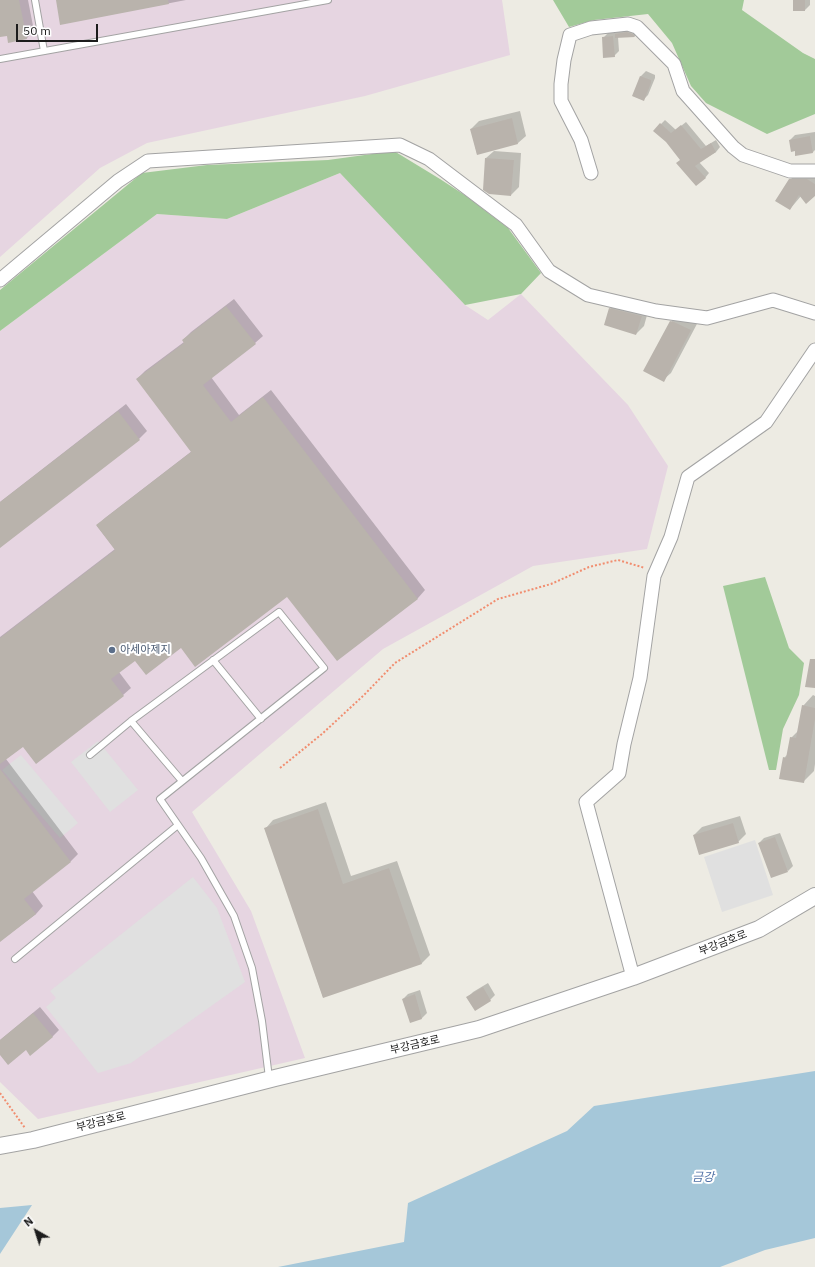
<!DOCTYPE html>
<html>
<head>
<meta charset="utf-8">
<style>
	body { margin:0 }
	#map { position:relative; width:815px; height:1267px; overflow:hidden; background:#edebe3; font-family:"IBM Plex Sans",sans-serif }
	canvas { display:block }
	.north { position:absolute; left:16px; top:1211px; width:40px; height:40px; -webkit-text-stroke:3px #fff; paint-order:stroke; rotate:321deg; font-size:11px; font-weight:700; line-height:16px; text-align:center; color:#1c1c1c }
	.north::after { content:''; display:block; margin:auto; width:14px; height:18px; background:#1c1c1c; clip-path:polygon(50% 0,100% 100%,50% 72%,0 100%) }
	.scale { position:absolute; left:16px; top:24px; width:82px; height:18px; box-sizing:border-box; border:2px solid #1c1c1c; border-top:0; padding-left:5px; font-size:12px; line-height:14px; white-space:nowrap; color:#1c1c1c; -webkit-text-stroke:3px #fff; paint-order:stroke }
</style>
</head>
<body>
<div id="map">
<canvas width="815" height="1267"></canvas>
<div class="north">N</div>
<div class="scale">50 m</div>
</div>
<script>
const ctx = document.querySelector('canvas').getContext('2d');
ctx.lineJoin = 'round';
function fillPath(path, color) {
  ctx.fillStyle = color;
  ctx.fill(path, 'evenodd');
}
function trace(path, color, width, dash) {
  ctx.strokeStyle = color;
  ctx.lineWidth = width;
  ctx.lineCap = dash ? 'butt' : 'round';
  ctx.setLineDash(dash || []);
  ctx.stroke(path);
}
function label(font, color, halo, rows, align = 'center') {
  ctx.font = font + ' "IBM Plex Sans","Noto Sans KR",sans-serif';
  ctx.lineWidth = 4;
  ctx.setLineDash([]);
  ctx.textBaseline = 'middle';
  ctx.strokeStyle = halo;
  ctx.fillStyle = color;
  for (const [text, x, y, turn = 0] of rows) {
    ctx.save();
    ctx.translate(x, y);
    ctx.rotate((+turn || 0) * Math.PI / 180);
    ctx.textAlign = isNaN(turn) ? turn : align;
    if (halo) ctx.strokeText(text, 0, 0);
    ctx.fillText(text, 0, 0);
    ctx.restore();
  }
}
fillPath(new Path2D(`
	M0 0H502L510 55 365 96 147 143 100 168 0 257Z
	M340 173 388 221 465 305 488 320 521 294 628 405 668 466 647 549 533 566 383 649 192 812 251 911 305 1058 38 1119 0 1082V331L157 214 227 219Z`), '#e6d5e1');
fillPath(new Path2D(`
	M553 0H744L742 10 803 53 815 59V114L767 134 706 103 691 86 672 43 648 14 594 20 569 27Z
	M394 151 440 179 466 196 508 228 541 273 521 294 465 305 340 173 227 219 157 214 0 331V290L142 173 207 165 328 160Z
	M765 577 789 648 804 663 799 695 783 729 776 770H769L723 586Z`), '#a2ca99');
fillPath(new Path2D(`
	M98 741 138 790 110 812 71 762Z
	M21 755 78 823 60 838 2 770Z
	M755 840 773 895 722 912 704 857Z
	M193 877 217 908 245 982 131 1063 98 1073 46 1007 56 998 50 991Z`), '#e0e0e0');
fillPath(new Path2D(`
	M815 1071V1238L765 1250 720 1267H278L404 1242 408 1203 567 1131 594 1106Z
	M32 1205 0 1254V1208Z`), '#a5c7d9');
fillPath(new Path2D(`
	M0 0H28L34 31 26 39 0 33Z
	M57 0H186L61 24Z
	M794 0H810V5L805 10Z
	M621 29 640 31 635 36 618 37 619 51 614 56 603 38 608 33 618 32Z
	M646 71 655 75V78L648 95 643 100 633 96 641 76Z
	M520 111 526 136 518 143 477 154 471 129 479 121Z
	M665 120 676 130 686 122 706 146 716 140 720 147 716 152 699 162 709 173 705 178 681 159 667 142 655 130Z
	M815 132V150L813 152 796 155 795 150 790 140 795 135Z
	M494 151 521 153 519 187 511 195 486 158Z
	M797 173H815V195L801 196 790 209V180Z
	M234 299 263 336 255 343 211 377 239 415 271 390 425 590 418 598 337 660 287 595 181 647 135 659 119 672 131 688 123 695 23 746 6 759 78 854 71 861 32 891 43 906 36 914 0 941V637L115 549 97 526 105 518 192 451 137 379 145 371 184 342 183 340 191 332Z
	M618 301 649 308 644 326 636 334 610 309Z
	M679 314 698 322 671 373 663 380 671 322Z
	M126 404 147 431 139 439 0 546V502Z
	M813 695 815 696V764L814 771 803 782 784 758 788 754 791 738 798 731 803 706Z
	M326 802 351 876 397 861 430 955 422 963 323 997 266 828 273 820Z
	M740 816 746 834 738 842 694 835 702 827Z
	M780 833 793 866 788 871 759 843 764 838Z
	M488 983 495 995 490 1000 475 1010 468 997 473 992Z
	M420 990 427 1013 422 1018 411 1021 403 999 408 994Z
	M40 1007 59 1030 52 1037 26 1049 0 1053V1040Z`), '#0003');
fillPath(new Path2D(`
	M0 0H19L27 39 8 43 7 36 0 37Z
	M56 0H168L169 4 60 25Z
	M793 0H805V11H793Z
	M627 32 633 34 635 37 615 38V34Z
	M613 36 615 57 603 58 602 37Z
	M640 76 651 80V83L644 101 632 96Z
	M512 118 518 144 477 155 470 129Z
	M660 123 671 133 681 125 701 149 711 143 716 152 695 166 706 178 696 186 676 163 680 160 666 142 653 131Z
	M810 136 813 153 795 156V151L791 152 789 140Z
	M485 158 514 160 511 196 489 194 483 190Z
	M789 179H807L815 184V196L806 204 799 195 790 210 775 201Z
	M226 306 256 344 203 385 231 422 263 397 418 599 337 661 287 597 195 667 181 648 146 675 135 661 111 679 124 696 36 764 23 747 0 764V638L115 550 96 525 191 452 136 379 184 343 182 340Z
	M609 308 642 316 636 335 604 325Z
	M670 321 674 322 691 330 664 382 643 371Z
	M118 411 140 440 0 548V502Z
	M810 659H815V688L805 687Z
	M802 705 815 708V719L804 783 779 779 783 757 786 758 790 737 796 738Z
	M0 769 71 862 24 899 36 914 0 942Z
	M318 809 343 884 389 868 422 964 323 998 264 828Z
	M733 823 739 843 699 855 693 835Z
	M775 837 788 872 771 878 758 843Z
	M483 987 491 1001 475 1011 466 997Z
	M415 994 422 1019 410 1023 402 999Z
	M33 1013 53 1037 30 1056 26 1050 8 1065 0 1055V1040Z`), '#b9b3ac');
const service = new Path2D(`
	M35 0 44 51
	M0 59 328 0
	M213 660 261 719
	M131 721 279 612 324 668 160 799 201 858 234 916 252 968 262 1021 269 1078
	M90 755 131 721 182 781
	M15 959 178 825`);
const minor = new Path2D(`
	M591 173 581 140 561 101V84L564 60 570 35 591 28 628 24 637 27 674 64 683 91 733 147 743 155 790 171H815
	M0 280 118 181 148 161 400 145 429 159 516 225 549 271 588 295 656 311 707 318 773 300 815 313
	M633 977 586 802 619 773 624 744 640 678 654 576 671 537 688 477 766 422 815 350`);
const tertiary = new Path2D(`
	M0 1146 33 1140 275 1078 479 1029 633 977 759 929 815 896`);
trace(service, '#a3a3a3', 8);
trace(minor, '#a3a3a3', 15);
trace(tertiary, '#a3a3a3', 18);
trace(new Path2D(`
	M280 768 322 734 364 695 395 663 498 599 551 584 589 567 618 560 645 568
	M0 1093 25 1128`), '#f18d6f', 2, [2, 2]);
trace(service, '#fff', 6);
trace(minor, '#fff', 13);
trace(tertiary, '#fff', 16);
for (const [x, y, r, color] of [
	[112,650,4,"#5c6f8a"]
]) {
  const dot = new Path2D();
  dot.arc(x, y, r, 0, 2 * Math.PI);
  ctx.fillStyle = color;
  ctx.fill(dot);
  trace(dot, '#fff', 1.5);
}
label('11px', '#4e5e75', '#fff', [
	["아세아제지",120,650]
], 'left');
label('11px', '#1c1c1c', '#fff', [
	["부강금호로",723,943,-21],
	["부강금호로",415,1045,-13],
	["부강금호로",101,1122,-14]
]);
label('italic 12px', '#4f70a6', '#fff', [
	["금강",703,1178]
]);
</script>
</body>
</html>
